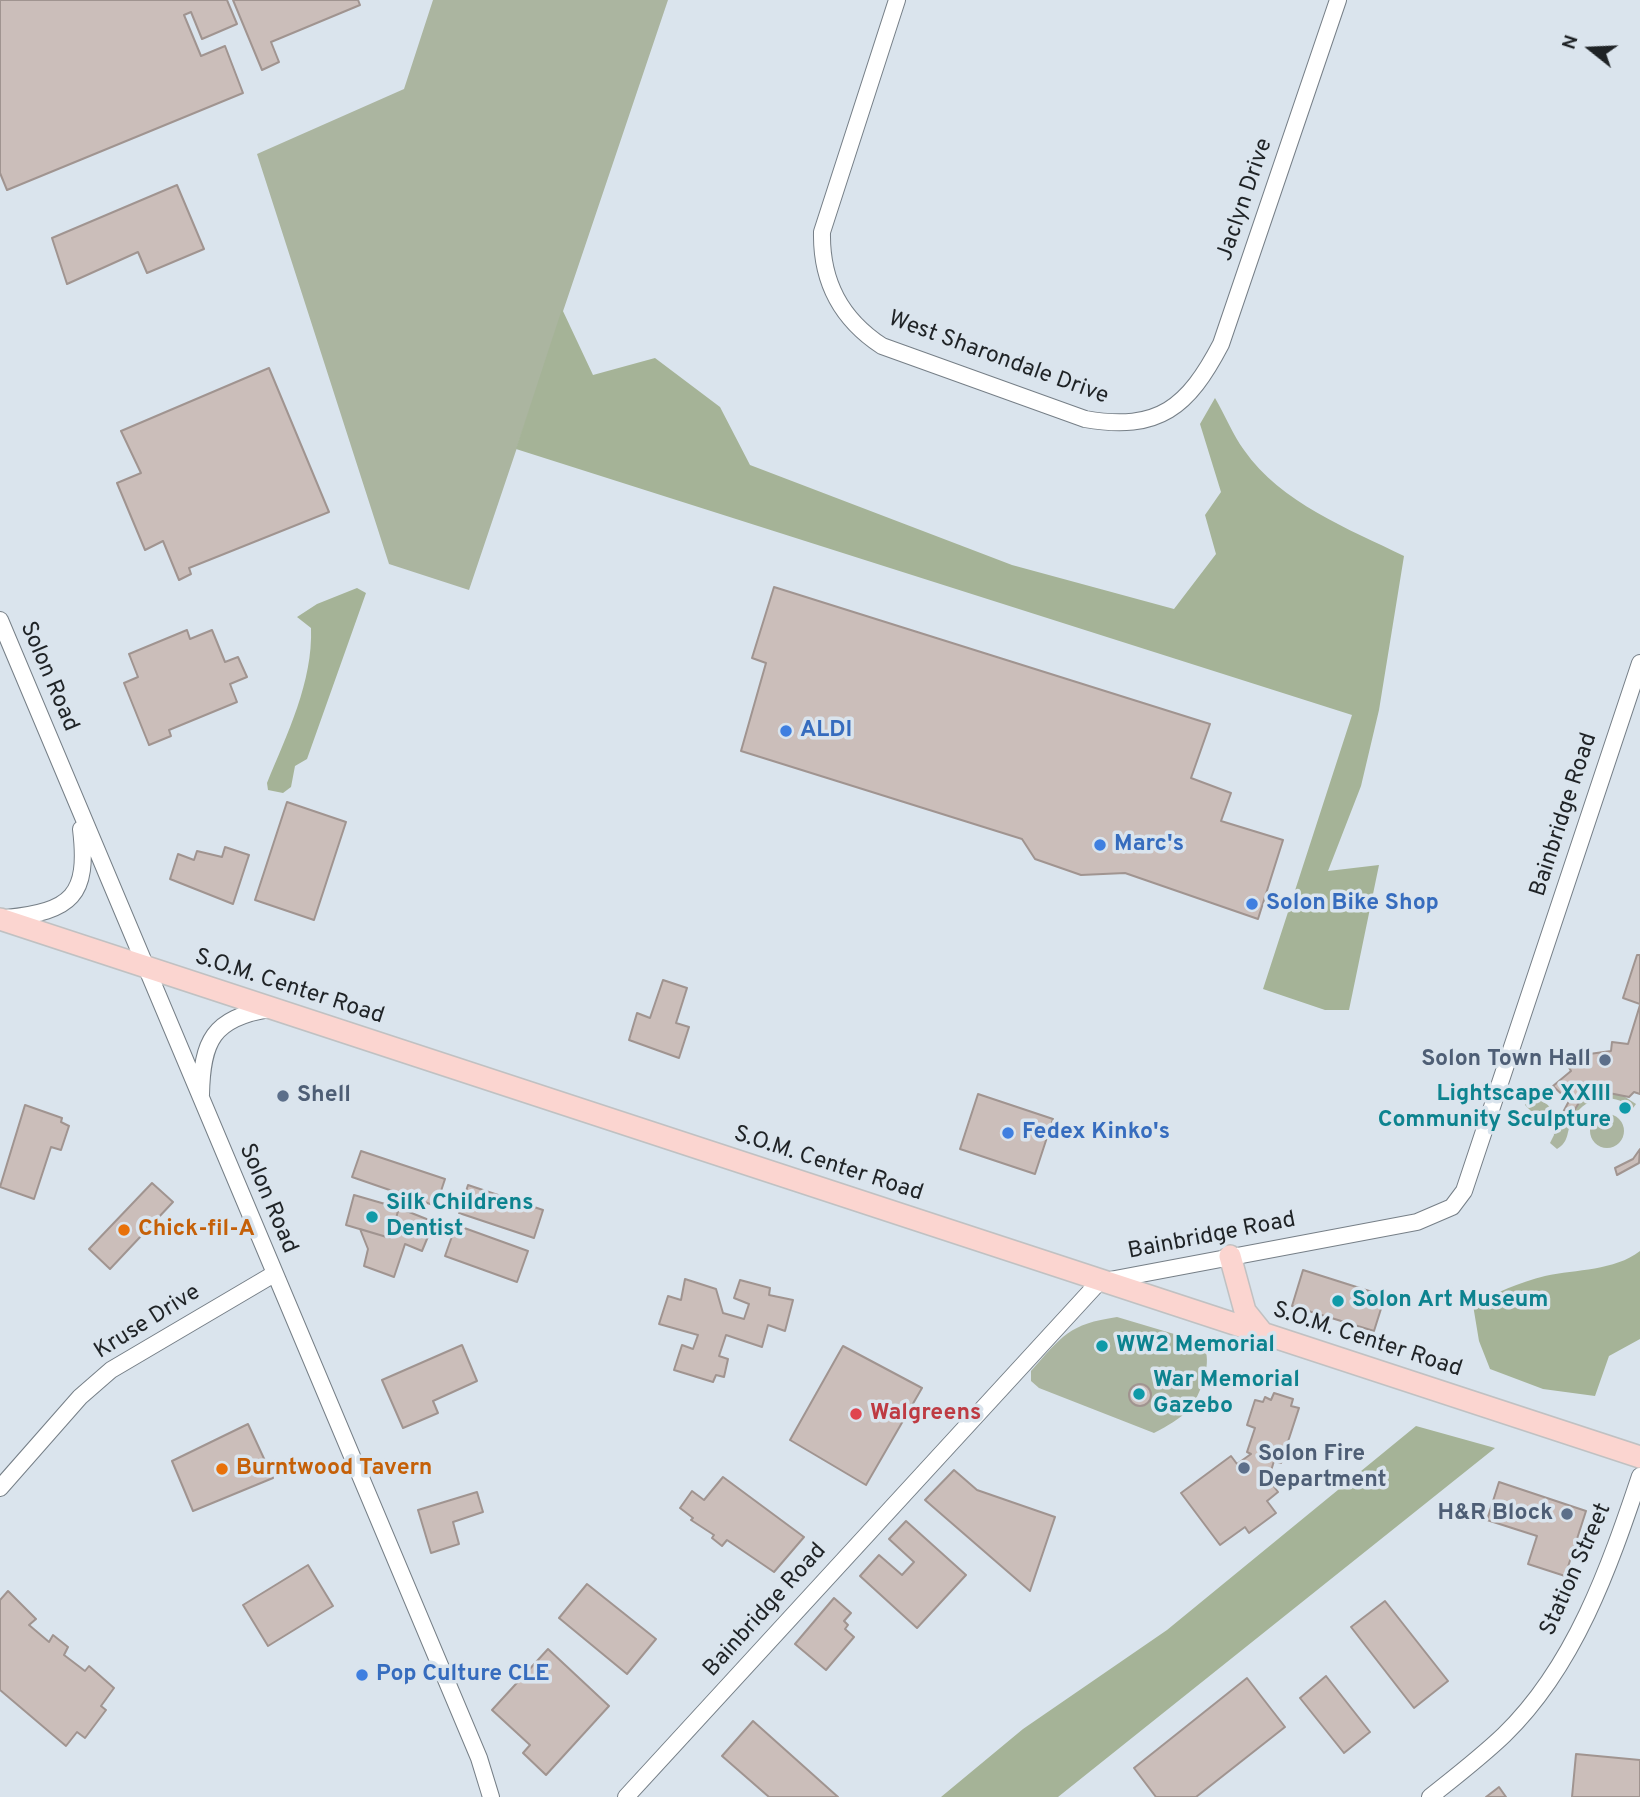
<!DOCTYPE html>
<html>
<head>
<meta charset="utf-8">
<style>
	body { margin:0 }
	#map { position:relative; width:1640px; height:1797px; overflow:hidden; background:#dae4ed; font-family:Overpass,sans-serif }
	canvas { display:block }
	.north { position:absolute; left:1556px; top:14px; width:70px; height:70px; -webkit-text-stroke:5px #dae4ed; paint-order:stroke; rotate:288deg; font-size:19px; font-weight:700; line-height:28px; text-align:center; color:#1f2326 }
	.north::after { content:''; display:block; margin:auto; width:24px; height:32px; background:#1f2326; clip-path:polygon(50% 0,100% 100%,50% 72%,0 100%) }
</style>
</head>
<body>
<div id="map">
<canvas width="1640" height="1797"></canvas>
<div class="north">N</div>
</div>
<script>
const ctx = document.querySelector('canvas').getContext('2d');
ctx.lineJoin = 'round';
function fillPath(path, color) {
  ctx.fillStyle = color;
  ctx.fill(path, 'evenodd');
}
function trace(path, color, width, dash) {
  ctx.strokeStyle = color;
  ctx.lineWidth = width;
  ctx.lineCap = dash ? 'butt' : 'round';
  ctx.setLineDash(dash || []);
  ctx.stroke(path);
}
function label(font, color, halo, rows, align = 'center') {
  ctx.font = font + ' Overpass,sans-serif';
  ctx.lineWidth = 7;
  ctx.setLineDash([]);
  ctx.textBaseline = 'middle';
  ctx.strokeStyle = halo;
  ctx.fillStyle = color;
  for (const [text, x, y, turn = 0] of rows) {
    ctx.save();
    ctx.translate(x, y);
    ctx.rotate((+turn || 0) * Math.PI / 180);
    ctx.textAlign = isNaN(turn) ? turn : align;
    if (halo) ctx.strokeText(text, 0, 0);
    ctx.fillText(text, 0, 0);
    ctx.restore();
  }
}
fillPath(new Path2D(`
	M433 0H668L469 590 389 564 257 154 404 89Z
	M1599 1091 1619 1093 1636 1104 1633 1108C1612 1092 1585 1095 1572 1120 1566 1132 1570 1141 1557 1149L1550 1143 1554 1135 1552 1119 1546 1113 1531 1111 1525 1105 1529 1100C1540 1099 1550 1103 1553 1114L1569 1119 1580 1101Z
	M1590 1131a17 17 0 1 1 34 0a17 17 0 1 1-34 0Z
	M1117 1317 1201 1342C1214 1357 1203 1386 1194 1403 1187 1415 1166 1427 1154 1433L1039 1388 1031 1381V1371C1062 1336 1069 1324 1117 1317Z`), '#abb5a0');
fillPath(new Path2D(`
	M562 309 593 375 655 358 720 407 750 465 1012 565 1174 609 1216 554 1205 515 1221 492 1200 424 1215 398C1225 415 1233 435 1244 450 1281 503 1349 529 1404 556L1379 710 1361 786 1328 871 1379 865 1349 1010H1325L1263 989 1352 715 516 449Z
	M357 588 366 593 307 759 295 766 291 787 283 793 268 790 267 783C287 734 313 682 311 628L297 617 317 604Z
	M1640 1251V1339L1609 1356 1595 1396 1543 1389 1490 1369 1479 1341 1473 1305C1495 1293 1520 1282 1545 1276 1577 1269 1614 1271 1640 1251Z
	M1416 1426 1495 1448 1058 1797H941L1023 1729 1167 1630Z`), '#a5b397');
const building = new Path2D(`
	M0 0H227L237 24 202 39 191 12 184 15 201 56 225 46 243 93 7 190 0 173Z
	M233 0H358L360 5 271 42 279 62 262 70Z
	M177 185 204 249 147 273 138 252 67 284 52 238Z
	M269 368 329 512 189 568 191 574 179 580 163 541 145 550 117 483 141 473 121 431Z
	M774 587 1210 724 1191 778 1231 793 1221 821 1283 840 1258 919 1125 873 1081 875 1035 859 1022 839 741 751 766 663 752 658Z
	M187 630 190 639 212 630 225 662 238 657 247 677 230 684 237 702 169 730 171 736 149 745 124 683 138 677 129 654Z
	M287 802 346 822 314 920 255 900Z
	M225 847 249 855 233 904 170 879 178 854 194 860 197 851 222 857Z
	M1637 955H1640V1004L1623 998Z
	M663 980 687 988 676 1023 689 1027 679 1058 629 1040 637 1013 650 1018Z
	M1640 1005V1094L1634 1092 1629 1097 1599 1091 1580 1101 1569 1119 1561 1116 1569 1101 1553 1086 1571 1071 1566 1062 1582 1055 1611 1051 1612 1042 1628 1044Z
	M978 1094 1053 1119 1035 1174 960 1149Z
	M25 1105 62 1118 61 1122 69 1126 61 1150 51 1147 34 1199 0 1187Z
	M1640 1149 1639 1163 1617 1175 1615 1168 1633 1159Z
	M361 1151 445 1179 436 1206 352 1177Z
	M152 1183 173 1202 110 1269 89 1249Z
	M468 1185 543 1210 534 1238 459 1213Z
	M354 1195 399 1208 390 1238 346 1225Z
	M399 1208 434 1222 422 1251 405 1244 394 1277 364 1266 368 1249 360 1229 390 1238Z
	M456 1225 528 1251 517 1282 445 1256Z
	M1303 1270 1385 1296 1374 1331 1292 1306Z
	M685 1279 716 1289 723 1313 744 1319 749 1304 734 1298 740 1280 770 1288 769 1295 793 1300 785 1331 768 1325 762 1347 726 1335 719 1356 728 1359 724 1377 716 1375 713 1382 674 1370 682 1345 693 1349 698 1335 659 1324 668 1296 681 1300Z
	M462 1345 477 1381 433 1401 438 1413 403 1428 382 1380Z
	M843 1346 922 1388 866 1485 790 1440Z
	M1129 1395a11 11 0 1 1 22 0a11 11 0 1 1-22 0Z
	M1274 1393 1293 1399 1291 1406 1299 1408 1281 1463 1274 1461 1270 1474 1263 1472 1278 1492 1267 1501 1276 1513 1249 1533 1245 1527 1220 1545 1181 1493 1231 1456 1237 1464 1251 1454 1247 1452 1255 1428 1247 1425 1255 1400 1263 1402 1265 1397 1271 1400Z
	M248 1424 273 1478 193 1511 172 1461Z
	M954 1470 977 1490 1055 1517 1030 1591 925 1500Z
	M723 1477 804 1537 774 1572 727 1540 722 1546 712 1538 714 1535 691 1520 693 1518 680 1508 692 1491 704 1500Z
	M1499 1482 1586 1511 1565 1576 1528 1564 1537 1536 1487 1520Z
	M477 1492 483 1512 453 1522 459 1544 431 1553 418 1510Z
	M906 1521 966 1575 917 1628 860 1576 879 1555 902 1575 914 1562 889 1539Z
	M308 1565 333 1606 268 1646 243 1605Z
	M587 1584 656 1639 627 1674 559 1618Z
	M8 1591 36 1619 29 1625 49 1642 53 1635 68 1647 64 1655 85 1671 89 1666 114 1688 101 1706 106 1710 85 1738 77 1732 66 1746 0 1690V1600Z
	M834 1598 851 1613 844 1621 848 1625 845 1629 854 1637 826 1670 795 1644Z
	M1385 1601 1448 1681 1414 1708 1351 1627Z
	M548 1649 609 1706 546 1775 523 1753 530 1745 492 1710Z
	M1326 1676 1370 1732 1344 1753 1300 1698Z
	M1247 1678 1285 1727 1196 1797H1156L1134 1768Z
	M753 1721 838 1797H769L722 1756Z
	M1576 1754 1640 1760V1797H1572Z
	M1499 1787 1506 1797H1486Z`);
fillPath(building, '#cbbeba');
trace(building, '#a09490', 2);
const minor = new Path2D(`
	M897 0 822 232C821 282 841 319 882 346L1085 419C1159 432 1188 407 1221 344L1338 0
	M0 620 479 1758 491 1797
	M6 918C72 911 89 896 81 829
	M201 1095C202 1041 213 1018 269 1009
	M0 1488 80 1397 111 1370 274 1274
	M626 1797 1099 1282 1417 1222 1452 1207 1464 1191 1640 663
	M1430 1797C1455 1777 1481 1757 1504 1735 1575 1666 1609 1568 1640 1476`);
const major = new Path2D(`
	M0 919 1640 1457
	M1230 1256 1245 1311 1265 1336`);
trace(minor, '#767f87', 18);
trace(major, '#c0c1c2', 24);
trace(minor, '#fff', 16);
trace(major, '#fbd5d0', 21);
for (const [x, y, r, color] of [
	[786,731,7,"#3f7fe0"],
	[1100,845,7,"#3f7fe0"],
	[1252,904,7,"#3f7fe0"],
	[1605,1060,7,"#5c6f8a"],
	[283,1096,7,"#5c6f8a"],
	[1625,1108,7,"#0f9aa8"],
	[1008,1133,7,"#3f7fe0"],
	[372,1217,7,"#0f9aa8"],
	[124,1230,7,"#e8710a"],
	[1338,1301,7,"#0f9aa8"],
	[1102,1346,7,"#0f9aa8"],
	[1139,1394,7,"#0f9aa8"],
	[856,1414,7,"#e0444e"],
	[1244,1468,7,"#5c6f8a"],
	[222,1469,7,"#e8710a"],
	[1567,1514,7,"#5c6f8a"],
	[362,1675,7,"#3f7fe0"]
]) {
  const dot = new Path2D();
  dot.arc(x, y, r, 0, 2 * Math.PI);
  ctx.fillStyle = color;
  ctx.fill(dot);
  trace(dot, '#dae4ed', 2.5);
}
label('23px', '#1f2326', '#dae4ed', [
	["Jaclyn Drive",1246,200,-71],
	["West Sharondale Drive",998,359,20],
	["Solon Road",48,677,67],
	["Bainbridge Road",1565,815,-72],
	["S.O.M. Center Road",289,988,18],
	["S.O.M. Center Road",828,1165,18],
	["Solon Road",267,1199,67],
	["Bainbridge Road",1212,1237,-11],
	["Kruse Drive",148,1323,-32],
	["S.O.M. Center Road",1367,1341,18],
	["Station Street",1577,1570,-66],
	["Bainbridge Road",766,1611,-48]
]);
label('bold 23px', '#366cbe', '#dae4ed', [
	["ALDI",800,731],
	["Marc's",1114,845],
	["Solon Bike Shop",1266,904],
	["Fedex Kinko's",1022,1133],
	["Pop Culture CLE",376,1675]
], 'left');
label('bold 23px', '#4e5e75', '#dae4ed', [
	["Solon Town Hall",1591,1060],
	["Shell",297,1096,"left"],
	["Solon Fire",1258,1455,"left"],
	["Department",1258,1481,"left"],
	["H&R Block",1553,1514]
], 'right');
label('bold 23px', '#0d838f', '#dae4ed', [
	["Lightscape XXIII",1611,1095,"right"],
	["Community Sculpture",1611,1121,"right"],
	["Silk Childrens",386,1204],
	["Dentist",386,1230],
	["Solon Art Museum",1352,1301],
	["WW2 Memorial",1116,1346],
	["War Memorial",1153,1381],
	["Gazebo",1153,1407]
], 'left');
label('bold 23px', '#c56008', '#dae4ed', [
	["Chick-fil-A",138,1230],
	["Burntwood Tavern",236,1469]
], 'left');
label('bold 23px', '#be3a42', '#dae4ed', [
	["Walgreens",870,1414]
], 'left');
</script>
</body>
</html>
